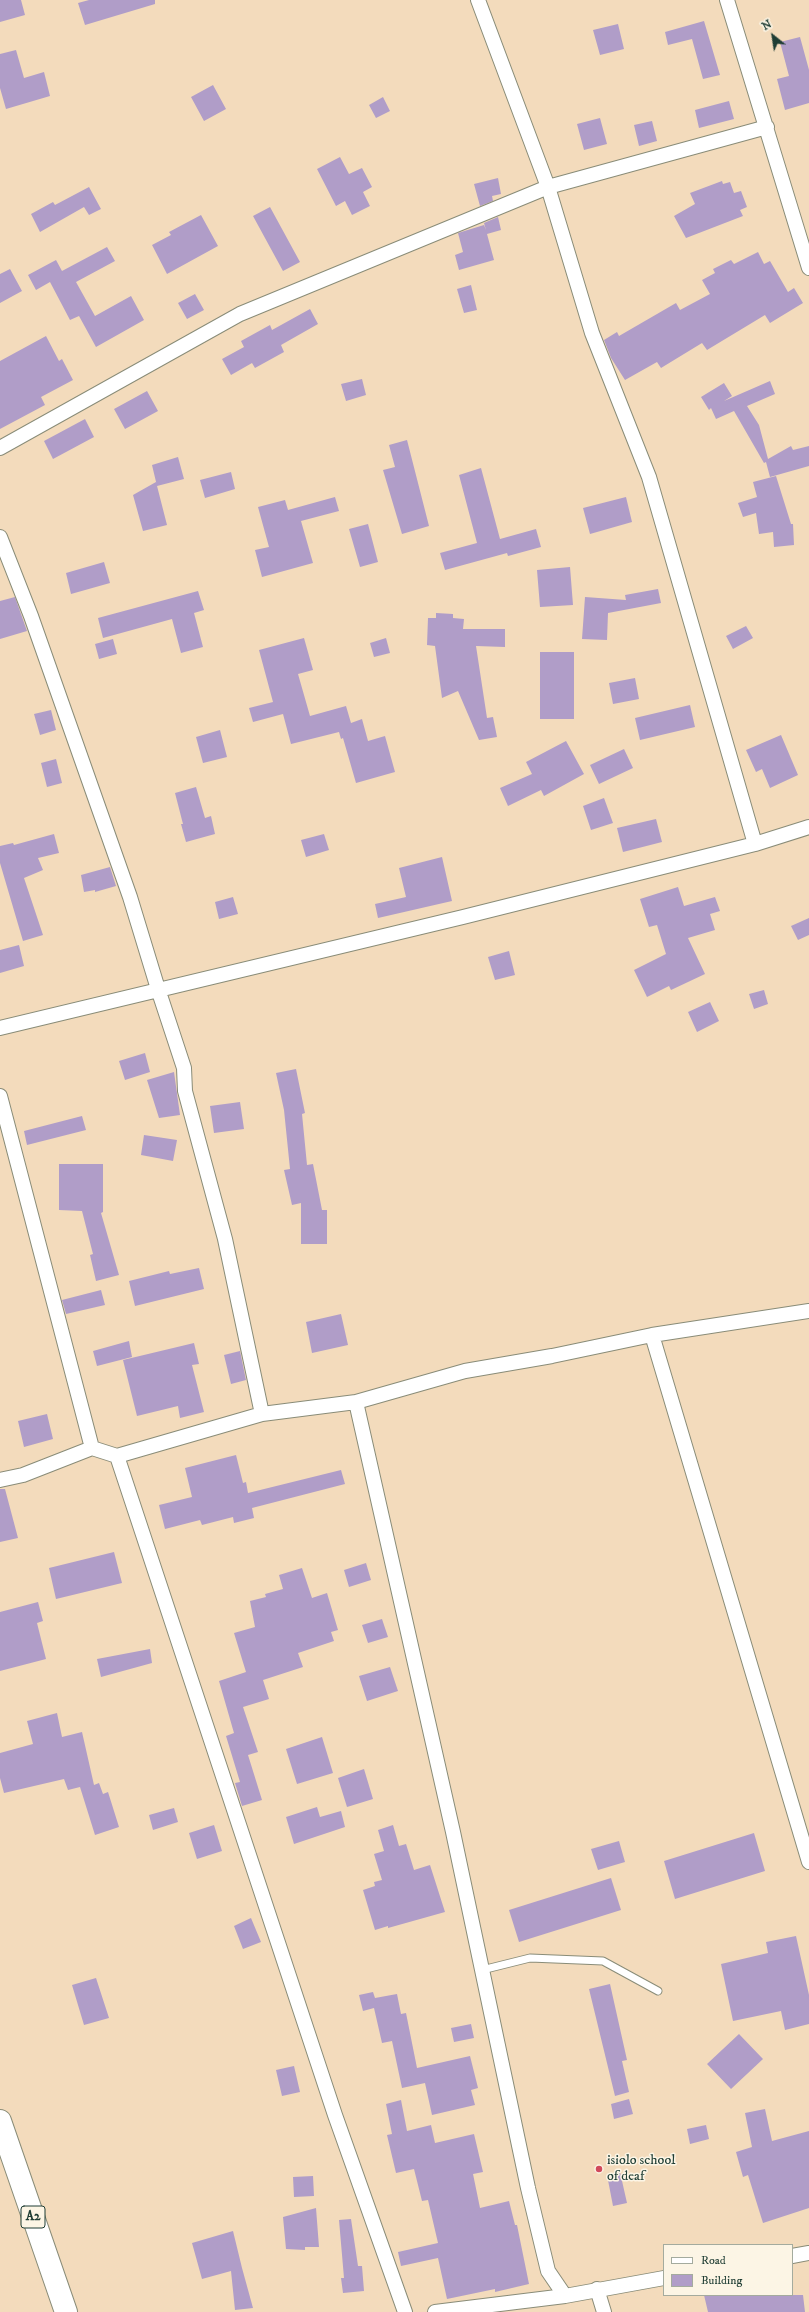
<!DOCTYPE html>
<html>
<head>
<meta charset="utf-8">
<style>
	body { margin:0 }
	#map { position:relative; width:809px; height:2312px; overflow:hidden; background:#f3dbbc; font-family:"IM FELL DW Pica",serif }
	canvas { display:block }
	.legend { position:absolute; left:663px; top:2244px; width:130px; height:52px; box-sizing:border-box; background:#fcf5e5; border:1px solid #a4ab9e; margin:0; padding:5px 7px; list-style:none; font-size:12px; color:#1f3d34 }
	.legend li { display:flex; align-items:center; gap:8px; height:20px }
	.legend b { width:20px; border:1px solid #a4ab9e }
	.north { position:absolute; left:753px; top:16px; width:40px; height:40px; -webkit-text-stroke:3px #fcf5e5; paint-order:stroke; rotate:330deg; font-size:11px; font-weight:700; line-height:16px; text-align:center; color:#1f3d34 }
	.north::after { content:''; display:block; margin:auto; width:14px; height:18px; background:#1f3d34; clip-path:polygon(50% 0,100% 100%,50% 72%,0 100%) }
</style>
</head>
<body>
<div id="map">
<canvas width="809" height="2312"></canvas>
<ul class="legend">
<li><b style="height:5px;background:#fff"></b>Road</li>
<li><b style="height:11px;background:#b09dc8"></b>Building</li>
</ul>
<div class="north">N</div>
</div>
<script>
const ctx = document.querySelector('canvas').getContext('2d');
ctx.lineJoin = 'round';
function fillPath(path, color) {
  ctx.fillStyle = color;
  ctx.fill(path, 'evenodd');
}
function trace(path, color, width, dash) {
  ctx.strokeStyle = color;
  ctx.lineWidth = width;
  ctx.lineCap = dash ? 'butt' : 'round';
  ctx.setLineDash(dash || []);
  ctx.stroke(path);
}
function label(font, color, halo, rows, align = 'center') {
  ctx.font = font + ' "IM FELL DW Pica",serif';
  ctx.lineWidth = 3;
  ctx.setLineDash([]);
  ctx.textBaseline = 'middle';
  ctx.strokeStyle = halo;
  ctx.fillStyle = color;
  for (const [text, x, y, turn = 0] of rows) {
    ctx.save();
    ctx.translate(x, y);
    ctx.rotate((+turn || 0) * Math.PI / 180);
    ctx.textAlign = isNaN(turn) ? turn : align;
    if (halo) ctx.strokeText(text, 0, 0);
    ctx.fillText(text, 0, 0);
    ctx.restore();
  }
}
fillPath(new Path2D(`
	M0 0H21L25 15 0 22Z
	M89 0H155V4L85 25 78 3Z
	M704 21 720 75 703 79 692 39 668 45 665 32Z
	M618 24 624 49 600 55 593 30Z
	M800 37 809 70V103L785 110 777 79 789 76 780 42Z
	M16 50 24 78 44 72 50 96 6 109 0 88V54Z
	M213 85 226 109 204 121 191 97Z
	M383 97 390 111 376 118 369 105Z
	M729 101 734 119 699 128 695 110Z
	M600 118 607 144 584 150 577 124Z
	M652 121 657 141 639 146 634 125Z
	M340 157 349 174 362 168 372 187 363 192 370 206 352 215 345 201 336 206 317 169Z
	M498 178 501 194 492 196 493 201 480 206 474 184Z
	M722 181 723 184 730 182 734 193 741 191 747 207 740 210 743 216 686 238 674 216 695 204 690 193Z
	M89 187 101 209 89 215 84 207 40 232 31 214 53 202 55 205Z
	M270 207 300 262 283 271 253 216Z
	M201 215 218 246 167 274 152 245 171 235 169 232Z
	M498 217 501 230 487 234 494 260 459 270 455 255 463 252 458 233 484 225 486 230 484 223Z
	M107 247 115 261 76 282 95 316 131 296 144 320 96 347 79 316 70 320 50 282 36 290 28 275 56 260 62 271Z
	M758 252 764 264 770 261 788 292 794 288 803 303 770 323 765 315 707 350 702 343 661 368 657 362 625 380 611 358 604 340 617 332 619 336 676 303 680 310 710 294 702 280 715 273 713 269 731 260 734 264Z
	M10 269 22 291 0 303V274Z
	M471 285 477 310 464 313 457 289Z
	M195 294 204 310 187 319 178 303Z
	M310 309 318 324 281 345 284 352 255 368 252 363 231 375 222 359 244 347 241 341 270 325 272 330Z
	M46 336 59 361 62 359 73 380 41 397 45 405 0 429V361Z
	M362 379 366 395 346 401 341 384Z
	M770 381 775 394 747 406 759 425 768 459 791 446 793 450 809 446V466L770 477 766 462 764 463 734 411 716 419 711 408 709 410 701 397 724 383 732 396 724 401Z
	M147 391 158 411 125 429 114 409Z
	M85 419 94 437 53 459 44 441Z
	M407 440 429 526 402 534 383 470 395 467 389 445Z
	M178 457 184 479 157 486 152 465Z
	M481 468 500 539 536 529 541 547 508 556 507 553 445 570 440 553 477 543 459 475Z
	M231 472 235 489 205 498 200 480Z
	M776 476 791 524H793L794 545 774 547 773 532 759 534 756 513 743 517 738 503 757 497 753 482Z
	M156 482 167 525 143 531 133 495Z
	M335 497 339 511 301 521 313 563 262 577 255 550 269 547 258 507 285 500 288 510Z
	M626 497 632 522 590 534 583 508Z
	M368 524 378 562 360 567 349 529Z
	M104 562 110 583 71 594 66 573Z
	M570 567 573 605 540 607 537 570Z
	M658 589 661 603 608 613 607 640 582 639 585 597 626 600 625 595Z
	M198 591 204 610 194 613 203 647 181 653 172 619 103 638 98 618Z
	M15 597 27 631 0 639V601Z
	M436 613 453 614V618L464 619 463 629H505V647L476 646 487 718 493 717 497 737 479 740 458 691 442 698 435 646 427 645 428 618H436Z
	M746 626 753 638 733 649 726 636Z
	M304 638 313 670 298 674 310 716 346 706 351 723 362 719 368 741 385 736 395 772 356 783 343 738 341 739 339 732 291 744 283 714 253 722 249 708 273 702 259 650Z
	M386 638 390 653 374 657 370 643Z
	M113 639 117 654 99 659 95 644Z
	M540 652H574V719H540Z
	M635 678 639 699 613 704 609 683Z
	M690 705 695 727 640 740 635 718Z
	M51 710 56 730 40 735 34 714Z
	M220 730 227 757 203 763 196 737Z
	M781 735 798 775 770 788 762 769 756 772 746 750Z
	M566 741 584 774 544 796 541 790 508 806 500 788 532 774 526 762Z
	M624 749 633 768 599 784 590 765Z
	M56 759 62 783 47 787 41 763Z
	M196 787 205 818 211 816 215 834 186 842 181 824H183L175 793Z
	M604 798 613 823 591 830 583 806Z
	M656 819 662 842 623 852 617 828Z
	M54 834 59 853 38 858 43 870 24 878 43 935 23 941 0 863V846L13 843 14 845Z
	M324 834 329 850 306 857 301 840Z
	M442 857 452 901 378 918 375 904 406 897 399 868Z
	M110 867 116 886 95 892V890L84 892 81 875Z
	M678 887 684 906 715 897 720 911 710 914 715 930 688 938 705 974 671 990 669 986 647 997 634 970 666 954 657 925 649 927 640 899Z
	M233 897 238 914 219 919 215 902Z
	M809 918V935L798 940 791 926Z
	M19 945 24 966 0 973V950Z
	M509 951 515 975 495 980 488 957Z
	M764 990 768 1004 754 1009 749 994Z
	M710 1002 719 1021 697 1032 688 1012Z
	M145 1053 150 1072 125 1080 119 1061Z
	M296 1069 305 1113 302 1114 307 1165 313 1164 322 1210H327V1244H301V1203L292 1205 284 1170 290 1169 284 1110 276 1073Z
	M174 1072 180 1115 159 1118 147 1080Z
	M240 1102 244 1129 214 1133 210 1106Z
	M82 1116 86 1130 27 1145 24 1131Z
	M144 1135 177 1140 173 1161 141 1155Z
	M59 1164H103V1212L101 1213 119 1275 96 1281 90 1255 93 1254 82 1211 59 1210Z
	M199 1268 204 1289 135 1306 129 1281 169 1271 170 1274Z
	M101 1290 105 1305 66 1314 62 1300Z
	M341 1314 348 1345 312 1353 306 1322Z
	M129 1341 132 1357 97 1366 93 1351Z
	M194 1343 199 1364 192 1365 204 1412 180 1418 178 1406 137 1416 123 1360Z
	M240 1351 246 1380 231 1384 224 1355Z
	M47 1414 53 1439 24 1447 18 1421Z
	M236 1455 243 1483 246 1482 248 1493 341 1470 345 1484 252 1508 254 1518 234 1523 233 1517 202 1525 200 1520 165 1529 159 1505 192 1497 185 1468Z
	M0 1489H5L18 1538 0 1542Z
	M114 1552 122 1583 56 1599 49 1568Z
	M366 1563 371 1580 349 1587 344 1570Z
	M302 1568 312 1598 327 1593 338 1630 331 1632 334 1641 298 1653 303 1667 263 1680 269 1699 243 1707 258 1752 248 1755 262 1800 242 1806 235 1783 240 1782 226 1736 234 1733 219 1681 246 1672 234 1633 255 1627 250 1601 266 1597 265 1594 283 1589 279 1575Z
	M38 1602 43 1621 37 1623 46 1659 0 1671V1612Z
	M382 1619 388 1637 368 1643 362 1625Z
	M150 1649 152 1663 101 1677 97 1659Z
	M390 1667 398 1691 367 1701 359 1676Z
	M57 1713 62 1737 82 1732 94 1785 99 1783 103 1794 108 1792 119 1827 95 1835 80 1787 68 1790 64 1779 4 1793 0 1778V1753L33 1744 27 1721Z
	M322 1737 333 1773 297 1784 286 1749Z
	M364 1769 373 1799 347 1807 338 1778Z
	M317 1807 320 1817 341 1811 345 1827 294 1844 286 1817Z
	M174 1808 178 1822 153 1830 149 1815Z
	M214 1825 222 1851 197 1859 189 1833Z
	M393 1825 399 1846 406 1844 414 1870 430 1865 445 1912 388 1928V1926L375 1930 363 1890 375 1886 374 1882 382 1880 374 1854 384 1851 378 1830Z
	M754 1833 765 1871 675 1899 664 1861Z
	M619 1841 625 1862 598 1870 591 1849Z
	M611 1878 621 1910 519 1942 509 1910Z
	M251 1918 261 1942 243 1949 234 1926Z
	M796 1936 809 1995V2024L785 2030 781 2011 733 2021 721 1964 768 1953 766 1942Z
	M96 1978 109 2018 84 2025 72 1985Z
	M610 1984 627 2060 622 2061 629 2092 615 2096 589 1989Z
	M373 1992 375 1998 397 1994 401 2014 406 2013 417 2068 470 2056 478 2088 471 2090 475 2105 432 2115 425 2083 402 2088 392 2041 382 2043 374 2008 363 2011 359 1995Z
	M471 2024 474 2038 454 2042 451 2028Z
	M739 2034 763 2059 731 2089 707 2064Z
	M294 2066 300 2092 282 2096 276 2070Z
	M629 2099 633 2114 614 2119 611 2104Z
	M401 2100 407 2131 431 2125 435 2143 474 2134 483 2172 473 2174 480 2208 509 2201 515 2225H517L529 2284 495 2292V2289L447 2299 438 2258 401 2266 398 2252 438 2243 428 2200 422 2201 414 2169 396 2173 387 2135 392 2134 386 2104Z
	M765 2109 772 2141 809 2131V2208L763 2223 748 2175 743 2177 736 2152 752 2147 745 2113Z
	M706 2125 709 2139 690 2144 687 2129Z
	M620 2172 627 2203 613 2206 607 2175Z
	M313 2176 314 2196 294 2197 293 2177Z
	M316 2208 319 2247H305V2250L286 2249 283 2217Z
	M351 2219 358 2266H362L364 2291 343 2293 341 2278H344L339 2220Z
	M233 2231 242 2268 253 2308 235 2310 231 2271 202 2279 192 2243Z
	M704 2295H803L805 2312H708Z`), '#b09dc8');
const lane = new Path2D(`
	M482 1970 530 1958 603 1961 658 1991`);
const street = new Path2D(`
	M478 0 548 187 592 333 649 477 755 844
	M727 0 809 268
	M0 448 240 314 548 187 767 127
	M0 537 31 616 130 897 158 989 184 1068 185 1091 225 1239 262 1414
	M0 1028 463 917 755 844 809 827
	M0 1096 92 1448
	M652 1335 809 1862
	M356 1402 453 1832 528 2188 548 2271 565 2296
	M117 1456 335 2115 405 2312
	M0 1480 23 1475 92 1448 117 1456 262 1414 356 1402 465 1371 552 1356 652 1335 809 1311
	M792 2256 809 2253
	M597 2289 604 2312
	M435 2312 565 2296 664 2278`);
const highway = new Path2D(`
	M0 2121 66 2312`);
trace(lane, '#898c78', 9);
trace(street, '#898c78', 16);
trace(highway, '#898c78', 24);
trace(lane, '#fff', 7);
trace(street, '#fff', 14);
trace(highway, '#fff', 22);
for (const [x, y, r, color] of [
	[599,2169,4,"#d1495b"]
]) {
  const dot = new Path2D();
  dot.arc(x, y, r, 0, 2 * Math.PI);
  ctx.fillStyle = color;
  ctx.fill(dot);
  trace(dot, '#fcf5e5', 1.5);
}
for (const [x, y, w] of [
	[33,2217,24]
]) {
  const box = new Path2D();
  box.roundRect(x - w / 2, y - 11, w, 22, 3);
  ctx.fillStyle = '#fcf5e5';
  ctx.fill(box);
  trace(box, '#1f3d34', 1);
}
label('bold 13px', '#1f3d34', null, [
	["A2",33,2217]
]);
label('14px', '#1f3d34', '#fcf5e5', [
	["isiolo school",607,2161],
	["of deaf",607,2177]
], 'left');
</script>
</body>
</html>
